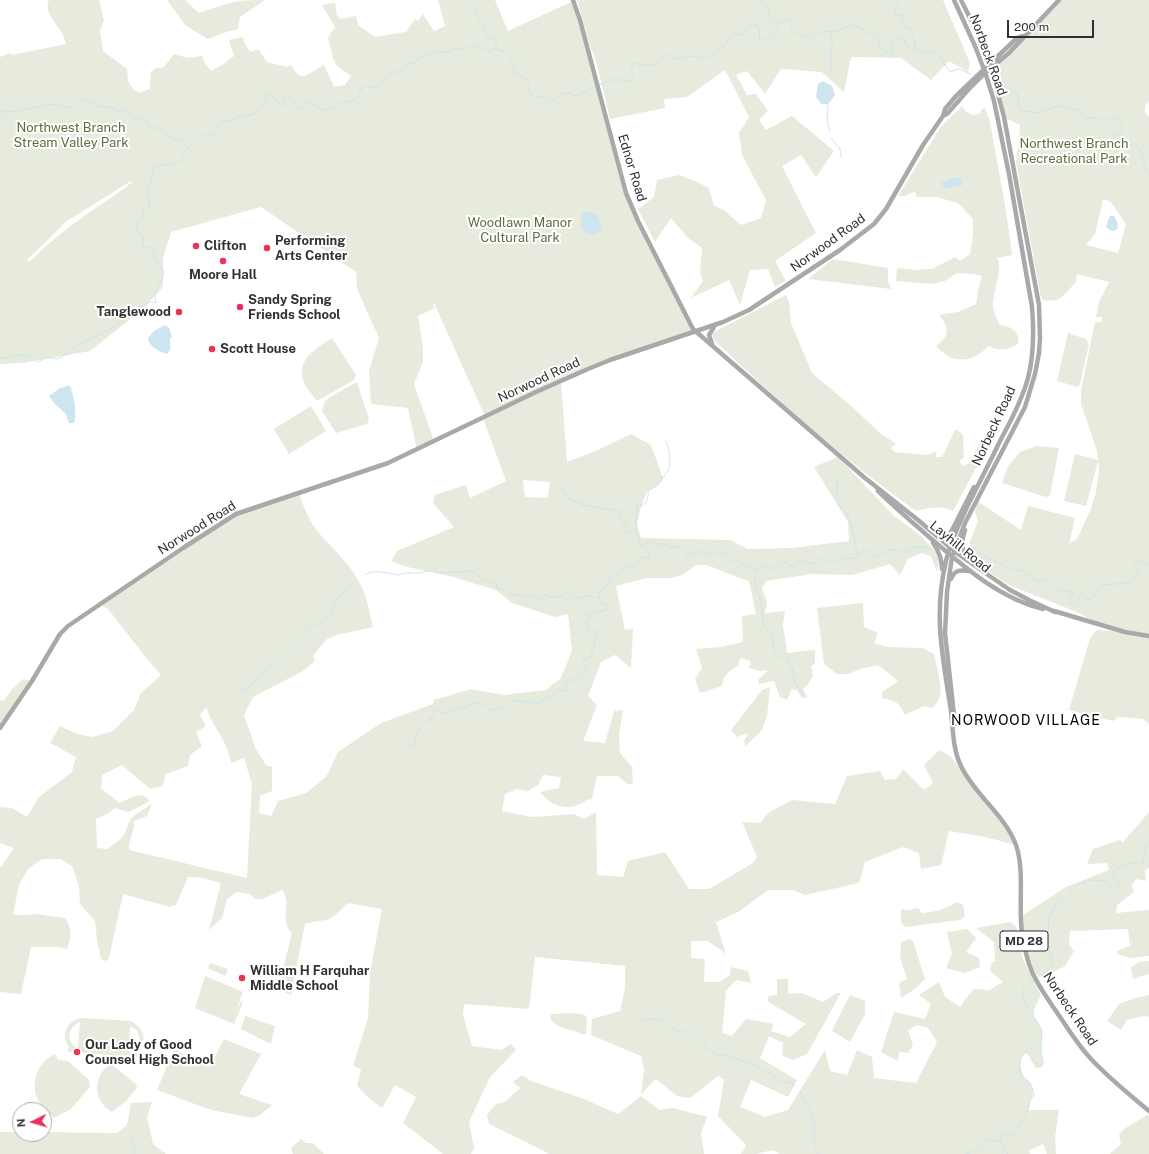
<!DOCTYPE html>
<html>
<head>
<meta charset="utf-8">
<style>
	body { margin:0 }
	#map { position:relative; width:1149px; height:1154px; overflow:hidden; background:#fff; font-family:"Public Sans",sans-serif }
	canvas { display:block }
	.north { position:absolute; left:12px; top:1102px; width:40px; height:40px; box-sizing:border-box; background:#fff; border:1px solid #adadad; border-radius:50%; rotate:265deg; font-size:11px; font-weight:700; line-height:16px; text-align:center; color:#313131 }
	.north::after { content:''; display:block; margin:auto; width:14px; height:18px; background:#e93359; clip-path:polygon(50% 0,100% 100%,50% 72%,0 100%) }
	.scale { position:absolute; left:1007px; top:20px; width:87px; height:18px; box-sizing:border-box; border:2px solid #313131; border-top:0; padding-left:5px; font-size:12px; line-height:14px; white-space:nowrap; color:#313131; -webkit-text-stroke:3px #fff; paint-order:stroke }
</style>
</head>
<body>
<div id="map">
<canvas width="1149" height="1154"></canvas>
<div class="north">N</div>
<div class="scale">200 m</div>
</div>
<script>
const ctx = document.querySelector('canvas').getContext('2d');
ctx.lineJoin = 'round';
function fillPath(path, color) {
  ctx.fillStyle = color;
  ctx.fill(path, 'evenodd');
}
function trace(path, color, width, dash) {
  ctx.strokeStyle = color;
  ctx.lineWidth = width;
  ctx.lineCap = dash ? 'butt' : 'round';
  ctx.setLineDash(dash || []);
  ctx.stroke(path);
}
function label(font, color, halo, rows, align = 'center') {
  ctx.font = font + ' "Public Sans",sans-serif';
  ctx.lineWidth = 4;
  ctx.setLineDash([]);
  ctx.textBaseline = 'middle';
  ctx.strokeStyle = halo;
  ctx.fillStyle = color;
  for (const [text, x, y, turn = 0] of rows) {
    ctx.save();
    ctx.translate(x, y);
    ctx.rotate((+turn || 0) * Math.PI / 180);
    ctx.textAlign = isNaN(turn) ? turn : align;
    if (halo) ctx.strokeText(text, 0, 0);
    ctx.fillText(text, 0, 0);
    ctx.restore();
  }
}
fillPath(new Path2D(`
	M49 0H99L104 21 100 30 103 51 127 69C128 82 128 86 139 93L150 89 151 71H153V69L164 67 174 54 188 58 202 56 205 63 211 71 222 65 234 56 229 40 243 37 244 42 250 52 258 49 267 62 286 67 291 65 298 75 305 76 324 65 334 87 345 85 351 76 337 66 334 61 328 38 335 27 322 5 335 3 337 16 341 19 356 16 358 25 375 37 406 32 415 19 418 21 423 14 434 31 445 26 438 0H495L508 31 571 2 582 26 626 193 696 332 608 361 486 414H484L434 303 433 304 435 308 418 316 423 348V362L414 384 434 441 417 450 408 408 371 404 369 371 379 338 357 289 356 272 261 207 171 232 163 258V287L143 309 90 351 23 363 0 364V57L10 53 12 55 66 44C65 41 64 38 63 35 58 25 43 12 49 0ZM131 181 132 182C120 192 107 200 94 209 71 225 49 242 29 262L27 260 67 221Z
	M167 0H185L199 13C208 10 217 7 227 4 239 0 252 0 265 0L240 17 238 29 226 32 208 39 186 26Z
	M577 0H943L970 63 968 72 949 61 931 80 901 58 851 57 844 92 822 72 781 69 765 94 747 71 736 75 747 95 756 94 768 111 759 120 766 130 792 116 834 151 816 177 801 155 782 166 816 233 775 261 786 281 775 287 768 269 750 270 740 305 729 280 691 298 703 281 700 272 702 248 688 238 671 218 655 242 638 209 654 197 657 180 679 175 693 180 709 188 714 206 724 210 741 225 761 218 766 200 742 155 739 133 749 117 725 70 687 97 664 99 665 108 610 119 595 57 591 49Z
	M1059 0H1149V101L1145 106V112L1149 117V634H1142L1099 624 1079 613 1009 585 979 565 969 557 971 550 968 547 972 545 969 544 978 521 975 512 977 501 1021 530 1028 506 1075 518 1069 544 1077 539 1091 509 1096 492 1099 470 1098 461 1086 506 1064 501 1075 454 1098 460 1097 451 1081 404V391L1095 322H1102V317H1096L1099 302 1109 282 1077 274 1076 282 1061 298 1056 300 1045 301 1041 298 1016 162 1019 140 1020 125 1004 117 991 68ZM1103 200 1110 201 1126 224 1118 253 1086 245 1095 234Z
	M962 106 966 112 972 115 980 114 982 109 985 108 990 122 1007 217 1012 255 997 258C1004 268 992 293 993 307 994 314 997 319 1000 325 1011 326 1021 332 1018 344 1008 350 1000 352 989 346 972 363 953 365 936 346 950 336 950 328 939 315L958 312 976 304 978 290 982 276 974 274 957 273 945 281 932 284 896 281 897 268 918 270 932 269 955 257 960 261 970 254 973 235V219L958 203 936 197H917L915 191 905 196H898L940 128Z
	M833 259 888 268V282L891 289 808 279Z
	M786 295 789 302 791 323 812 373 850 405 880 433 896 444 891 448 894 452 928 455 936 451V457H942L954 432 956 429 963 435 964 457 959 462 964 466 969 463 980 442 987 447 953 511C941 505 928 508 916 511 844 460 778 401 714 340L712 334 716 331Z
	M1068 333 1086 339 1089 344 1080 384 1078 387 1057 381Z
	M332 338 356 375 354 380 317 401C313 395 305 387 303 380 297 358 317 348 332 338Z
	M357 382 369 419 367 424 336 433 322 411 325 401 335 394Z
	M561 382 567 462 598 450 631 434 651 445 663 478 658 485 647 491 640 510 637 524 641 538 731 540 747 549 791 548 849 541 848 522 814 467 838 457 894 516 920 535 937 553 939 562 937 572 931 556 922 553 908 559 900 575 890 564 852 575 812 574 766 581 762 589 767 602 765 613 785 611 783 625 787 653 815 650V664L811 666 813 675 808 684 803 689 807 697 802 698 797 690 792 689 787 700 780 697 774 681 759 684 758 680 768 670 761 671 749 668 751 661 740 658 738 666C729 671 723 675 722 686L700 693 695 679 702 668 696 649 721 647 743 642 742 616 756 614 749 581 737 577 707 565H696L682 575 671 578H646L616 586 625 630 633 629 631 668 615 655 601 662 588 696 597 705 583 741 605 743 614 711 623 710 619 734 620 753 632 767 633 784H627L618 776H597L592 799C585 800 586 801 580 804 565 811 550 805 540 792L559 788 561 777 543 775 538 785 528 791 516 789 505 794 502 811 532 817 574 814 584 819 596 812 597 875 623 877 628 861 665 852 689 889H709L753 863 757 857 742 822 760 823 768 813 792 800 835 804 847 776 880 771 885 780 896 779 903 769 924 790 933 783 924 765 939 750 950 756 992 807 1016 845 985 837 949 831 941 865 921 869 919 853 903 847 865 862 859 883 805 895 793 890H768L740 911 716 922 726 954 708 941H691V958L705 959 704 982H720L730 975 731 967 748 971 751 983 736 980 726 991 722 1033 732 1036 746 1019 774 1024 771 1031 790 1037 806 1024 768 1002V996L777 995V979H788V994L802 993 823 1002 836 993H841L807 1054 793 1060 782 1055 783 1043 769 1036 760 1058 797 1080 788 1097 751 1080 740 1107 765 1117 788 1110 825 1050 830 1071 847 1075 857 1050 872 1057 874 1078 916 1083 937 1042 928 1028 917 1025 908 1030 913 1045 908 1053 899 1052 898 1061 881 1052 894 1012 925 1019 931 1004 919 995 939 982 945 997 960 1007 973 989 989 990 1003 982 990 971 991 963 995 961 994 942 976 928 1010 922 1016 926 1023 960 1041 995 1033 1011 1034 1017 1042 1030 1041 1051 1043 1063 1041 1067H1036L1028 1053H1024C1018 1060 1020 1069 1024 1077 1038 1087 1032 1097 1028 1110H1059L1055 1137 1056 1154H1047L1043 1144 1029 1151 1030 1154H780L773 1150 755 1154H741L746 1145 718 1116 724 1080 718 1076 690 1098 677 1096 656 1079 641 1094 644 1069 641 1056 591 1035 592 1019 620 1011 625 988V966L535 957 529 1009 464 1004 463 1015 472 1046 501 1050 511 1044 516 1050 490 1077 469 1122 474 1148 471 1154H443L403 1123 416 1097 395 1085 382 1108 371 1100 357 1086 361 1069 353 1066 368 1018 370 972 382 909 348 903C341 909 334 919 325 920 318 922 312 921 305 924L291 995 278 989 292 933C278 920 293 905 282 890L262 899H255L250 894 236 892 227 899 222 918 209 930 221 883 203 878 188 877 176 905 170 907 123 894 109 958 106 961 101 959 97 940 95 921 80 904 79 886 72 866 60 859H42L28 869 19 885 13 915H25L35 914 65 918C73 929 71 937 67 949L56 947H31L21 994 0 992V868L14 848 0 843V807L12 808 27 817 39 797 72 772 76 757 50 743 60 726 77 734 93 737 113 731 134 710 141 693 161 675 144 655 108 609 97 603 236 514 299 493C302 503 306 513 311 522 324 543 346 557 358 580 367 594 369 611 373 627L337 635 327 639 313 656 315 661 303 671 253 697 244 715 255 747 266 765 272 767V791L260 796 259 813 271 816 278 801 306 793 326 777 338 752 381 723 433 704 434 700 471 689 504 695 546 690 561 678 572 650 568 614 555 617 512 603 496 590 453 577 403 566 391 561 397 551 454 527 433 503 435 495 466 485 470 498 506 481 483 418ZM523 480 550 482 548 498 525 497ZM206 707C209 714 212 722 216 728 224 742 228 747 231 763L244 758 252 784 247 878 129 850C128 838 135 833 134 821L147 816 152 804 136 814 130 820 124 835 117 842 107 849 97 848 96 819 109 813 115 808 129 812 150 801 143 795 135 796 119 803 101 788 102 775 122 765 150 789 163 786 166 774 188 766 190 755 202 746 196 732 206 726 200 715Z
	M311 406 326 431 289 454 274 429Z
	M1036 446 1059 448 1050 495 1046 497 1002 483 1008 466 1020 452Z
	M863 603 864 627 878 633 874 643 887 647 923 648 934 654C937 671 948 697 932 708L924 706 905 715C899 702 896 701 882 698V692L898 681 878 665 860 669 848 674H837L824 664 817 608Z
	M1097 630 1125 632 1149 636V724L1143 719 1118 717 1113 721 1069 710 1090 638Z
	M23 679 32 681 0 728V700L4 701 12 689Z
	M770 687 767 716 762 730 746 746 744 741 748 733 737 737 731 730 762 690Z
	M1149 812V868L1145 870 1146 881 1138 879 1134 881 1132 886 1134 892 1117 905 1116 913 1149 910V956L1131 958 1117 954V951L1130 946 1128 929 1070 931 1069 945 1074 951 1065 966 1042 978 1032 971 1020 917 1066 887 1109 870 1107 863 1087 864 1093 849 1120 840 1123 842Z
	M957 902 963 905 965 916 960 920 905 927 901 922V909L909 910 918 908 922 913C936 912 945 909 957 902Z
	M967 929 976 938 966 952 979 958 980 967 965 973 946 968 952 954 947 932Z
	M909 939 913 941 925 979 915 989 901 998 899 983 907 979 900 957 901 942Z
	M1149 961V974L1133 979 1131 967 1139 962Z
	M210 963 228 969 225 976 208 968Z
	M205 976 243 992 234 1017 241 1001 243 1002 234 1024 195 1008Z
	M850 995 865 1001V1014L850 1042 832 1031Z
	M1149 995V1017L1144 1016 1127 1020 1121 1030 1107 1021 1119 1004 1135 998Z
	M575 1013 585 1015 587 1019 586 1034H582C573 1029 551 1028 550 1016L552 1014Z
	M245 1016 275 1026 271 1044 241 1029Z
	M83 1018 130 1021C144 1026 149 1043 136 1052L138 1053V1057L68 1052V1048H70C59 1036 67 1019 83 1018ZM80 1022 78 1048C65 1043 67 1027 80 1022ZM130 1026 137 1030 140 1040 135 1049 129 1052Z
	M224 1039 261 1054 239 1094 272 1105 260 1115 253 1118 211 1110 157 1090 174 1049 210 1067Z
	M55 1054 58 1060 68 1061 89 1080 90 1087 71 1109 54 1118C49 1113 43 1108 39 1102 29 1085 37 1062 55 1054Z
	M111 1064 136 1084 137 1088 125 1102 112 1112C93 1102 92 1075 111 1064Z
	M522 1075 531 1081 584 1099 618 1114 641 1096 659 1110 673 1108 707 1117 701 1133 704 1154H550L489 1124 487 1115 496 1104 505 1102 520 1088 513 1082Z
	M152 1102 147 1117 153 1144 166 1154H0V1132H20V1134H44V1132L117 1133 127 1125 131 1103Z
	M1147 1115 1149 1116V1154H1110L1121 1144 1119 1135 1124 1129Z
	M301 1139 306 1143H313L324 1154H293L291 1148Z`), '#e6ebdd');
fillPath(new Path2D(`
	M823 81 832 86 835 95 828 104H821L816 97 818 84Z
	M958 177 961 178 962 185 961 186 946 188 942 185 941 183 950 179Z
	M587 211 598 216 602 229C595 235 590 235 583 231L581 224 582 214Z
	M1110 216H1114L1117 222 1118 228 1114 231 1109 230 1106 226Z
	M165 325 169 328 172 337 170 338C169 344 173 349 167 354 160 352 148 346 148 338L154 331Z
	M68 386H70C74 397 77 412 74 423H69L66 414 55 404 49 396 60 388Z`), '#cce5ee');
trace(new Path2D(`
	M466 0 473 7 479 21 486 28 485 32 487 36 496 41V49
	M762 0C764 3 768 8 769 12 772 20 768 20 779 22
	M899 0V3L894 8 896 15H902L904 18 901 21 905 27 910 28 916 48
	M831 72V49L833 44 830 42 833 40 830 36 831 32
	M599 85 617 78H619L622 82 631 80 633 76 631 68 634 63C652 68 655 66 668 54L676 59C682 58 689 56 695 56 698 56 701 58 704 58 706 58 722 48 723 47 728 43 728 37 733 35 747 38 745 25 757 25L759 29 760 40H766L774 33 783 19 789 20 792 30 798 35 811 38 821 32 837 31 851 25H855L878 38C879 47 882 52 891 54L893 51C891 46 890 43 894 38H903L907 47 911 48 927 53 933 52 938 54 950 72 959 69 971 74
	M1000 85 1017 93 1019 107 1021 110 1025 111 1037 113 1056 107 1062 106 1080 111 1084 116 1088 118H1096L1103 121 1107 120 1112 117 1117 118 1123 127 1122 132 1115 135 1112 139 1113 144C1120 150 1126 147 1134 143 1145 150 1141 167 1149 176
	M828 104 827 120 830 132
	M0 110 9 112
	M0 117 10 112 54 104 72 108 81 100 88 99 91 102H95L98 106 114 108 115 111 119 113V110L121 109 123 112 126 110 132 117H141L143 121 149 123V127L152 130 158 126 166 136 184 142 185 146 188 147
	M831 138 840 149 841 157
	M0 358C18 359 18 348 38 362L47 357 57 359 62 357 80 343 98 336 119 324 128 314 139 307 150 302 156 303 154 293 161 282 164 271 155 258V252L150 248 142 246 144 238 136 230 137 224 143 217V210L150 206 147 194 154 167 179 162 189 147 193 145 204 134H214L221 122 231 121 238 116 252 115 257 112 266 101V95L268 93 280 104 283 105 285 99 288 97 291 99 298 109 309 102 318 106 320 110 333 108 343 102 352 101 358 97 361 89 365 86 373 88 382 82 388 74 404 70 408 64 415 63 418 59 435 52H450L455 48 464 50 471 45 474 48 479 45 488 52 496 49 506 52 509 56 512 61 515 73C531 81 528 80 530 95L536 97H544V99L547 102H551C559 97 565 88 574 96 578 95 584 92 587 91 591 89 591 86 596 86
	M839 477C835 485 836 502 842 508 845 512 848 514 849 519 853 528 854 540 856 550L859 554
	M559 483 566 497 578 503 582 502 581 505 598 507 600 509H609L619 511 623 523 626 521 627 524 624 527 627 532H631L636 530 640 545 645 546
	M636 529 637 524 634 521 638 515 636 512 638 511 636 504H640L641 507C646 503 649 498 648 491L658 485 669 469 670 461 669 450 666 441
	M967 550 975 548 979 553 1008 567 1024 572 1038 581 1048 580C1057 590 1061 591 1074 591L1073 595 1069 597 1070 604H1075L1079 595 1082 594 1088 600 1095 595 1103 585 1127 583 1139 575 1134 567 1138 561 1149 564
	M758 568V572L755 575 756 588 761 602 764 626 770 633 773 640 774 651C777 655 781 659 787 658L788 662 792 667 795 683 803 695
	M365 575C374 568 388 574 399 575 407 570 421 577 432 568H435L436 572C449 573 461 572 473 571L479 576 483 581C490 582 490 580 498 585L496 586 497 589 506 590 509 594 526 596 529 594C533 594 536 598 541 599L545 594 551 597H560L568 591 576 598 589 596 599 598
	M239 691 249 688 252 683 261 677 265 670 273 665 286 654 305 635 308 630 322 621 330 613 333 612V604L338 601 337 599 353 582
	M408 746 415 744C415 734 421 721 431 719L435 710H439L440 712 445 714C449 712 452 710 456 709 459 707 463 708 466 707 471 706 474 702 480 703 486 705 490 711 497 710 509 708 510 696 522 702L525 701 528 703 533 702V704H537L545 698 553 696 556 690 565 691 566 689V681L568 679 573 681C577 676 582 673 587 668L582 661 590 658 597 636V631L588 627 587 621 590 620 591 618 587 615 589 613C595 614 601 611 607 610L608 605 605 603H602L599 602 600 599 598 596C600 590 603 588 608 584V579C613 575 620 571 626 568 631 566 635 566 639 563L638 559 650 557 645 546 651 540 659 547 665 545C670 549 672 548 678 546L683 549 686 556 693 555 698 551 708 554 712 549 717 553 726 554 731 561H736L755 570 762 566 777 569 782 563 787 562 791 566 797 564 800 560 807 562 809 564 815 563 820 558H825L829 562 833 563 839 559 855 558 863 550 870 552 876 557C882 556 883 553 887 551 892 548 899 551 904 553 914 546 920 544 930 549
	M1037 978 1053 966C1054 960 1050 956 1049 950 1048 942 1048 929 1049 920 1050 916 1052 913 1053 908L1067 897 1076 886 1083 882 1089 880 1106 881 1114 889 1118 887 1121 883 1111 876C1113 874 1115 870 1118 868 1122 865 1137 862 1143 862 1145 854 1143 846 1149 841
	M640 1022 652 1018 654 1020 659 1018 661 1021 663 1020 675 1030 684 1032
	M691 1033 704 1043 708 1049 713 1052 720 1055H726L756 1066 768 1074 770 1073 779 1080 795 1085
	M800 1091C803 1097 813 1115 814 1120 816 1132 811 1143 818 1154
	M133 1135 132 1141 135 1148 134 1152V1154
	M966 1154C975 1150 978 1151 984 1141L992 1140 994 1142 999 1141 1000 1138
	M1008 1154 1005 1151 1000 1137 1004 1134H1014L1028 1111 1030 1101 1034 1094C1033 1090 1032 1085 1029 1082 1028 1080 1025 1079 1024 1078 1018 1071 1019 1059 1024 1053H1028L1036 1067H1041L1043 1063 1041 1051 1042 1030 1034 1017 1033 1011C1023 1003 1022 1001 1023 988L1029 982 1034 980`), '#cce5ee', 1);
trace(new Path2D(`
	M573 0 580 20 626 193 638 221 693 329 865 478 918 520 958 554 1010 590 1029 600 1055 612
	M954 0 975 46 986 75 994 101 1009 174 1032 307C1034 331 1034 355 1028 378 1022 400 1012 419 1001 439 990 462 978 485 967 507 959 525 950 542 946 561 933 616 943 658 951 711 953 730 953 752 962 768 976 796 1005 815 1016 845 1025 871 1018 905 1022 933 1024 946 1027 960 1032 972 1039 987 1049 1001 1058 1014 1069 1030 1079 1047 1093 1061 1110 1079 1130 1095 1149 1111
	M943 116 948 113 968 90 985 73 1009 53 1059 0
	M712 344 709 335 714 327
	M878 491C894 507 911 521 928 536 962 565 998 598 1043 609
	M965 530C961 542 961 551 969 560
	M935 533C940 536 945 536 950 534L974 487
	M933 543C939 551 942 559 942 569
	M951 579C955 569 961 570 970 571
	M1054 611 1125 632 1149 636
	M955 724 945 633 947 592 952 557 965 523 1025 407 1035 374 1039 353 1040 338 1039 305 1004 117 991 68 972 22 961 0
	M0 728 32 681 60 634 68 626 183 548 236 514 388 463 536 392 588 369 610 360 723 322 749 310 840 250 874 224 886 209 923 145 943 116 945 109 956 96 1017 38 1023 36`), '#a9a9a9', 4.5);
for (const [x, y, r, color] of [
	[196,246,4,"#e93359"],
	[267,248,4,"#e93359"],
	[223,261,4,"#e93359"],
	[240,307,4,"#e93359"],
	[179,312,4,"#e93359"],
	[212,349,4,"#e93359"],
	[242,978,4,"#e93359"],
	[77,1052,4,"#e93359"]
]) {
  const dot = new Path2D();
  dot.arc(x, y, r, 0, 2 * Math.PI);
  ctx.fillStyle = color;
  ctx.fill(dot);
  trace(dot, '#fff', 1.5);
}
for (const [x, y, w] of [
	[1024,941,48]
]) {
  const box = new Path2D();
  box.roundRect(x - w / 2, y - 10, w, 20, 3);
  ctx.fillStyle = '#fff';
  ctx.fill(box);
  trace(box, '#313131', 1);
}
label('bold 12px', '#313131', null, [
	["MD 28",1024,941]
]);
label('13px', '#313131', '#fff', [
	["Norbeck Road",988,55,70],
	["Ednor Road",632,168,73],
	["Norwood Road",828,243,-36],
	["Norwood Road",539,380,-25],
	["Norbeck Road",994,426,-65],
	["Norwood Road",197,528,-32],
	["Layhill Road",960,547,39],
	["Norbeck Road",1070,1009,56]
]);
label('13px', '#5b6f3d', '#fff', [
	["Northwest Branch",71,128],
	["Stream Valley Park",71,143],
	["Northwest Branch",1074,144],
	["Recreational Park",1074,159],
	["Woodlawn Manor",520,223],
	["Cultural Park",520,238]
]);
label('bold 13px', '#313131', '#fff', [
	["Performing",275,241],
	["Arts Center",275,256],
	["Clifton",204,246],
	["Moore Hall",223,275,"center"],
	["Sandy Spring",248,300],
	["Friends School",248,315],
	["Tanglewood",171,312,"right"],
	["Scott House",220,349],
	["William H Farquhar",250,971],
	["Middle School",250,986],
	["Our Lady of Good",85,1045],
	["Counsel High School",85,1060]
], 'left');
ctx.letterSpacing = '1px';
label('14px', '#000', '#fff', [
	["NORWOOD VILLAGE",1026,721]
]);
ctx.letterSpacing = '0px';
</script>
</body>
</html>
